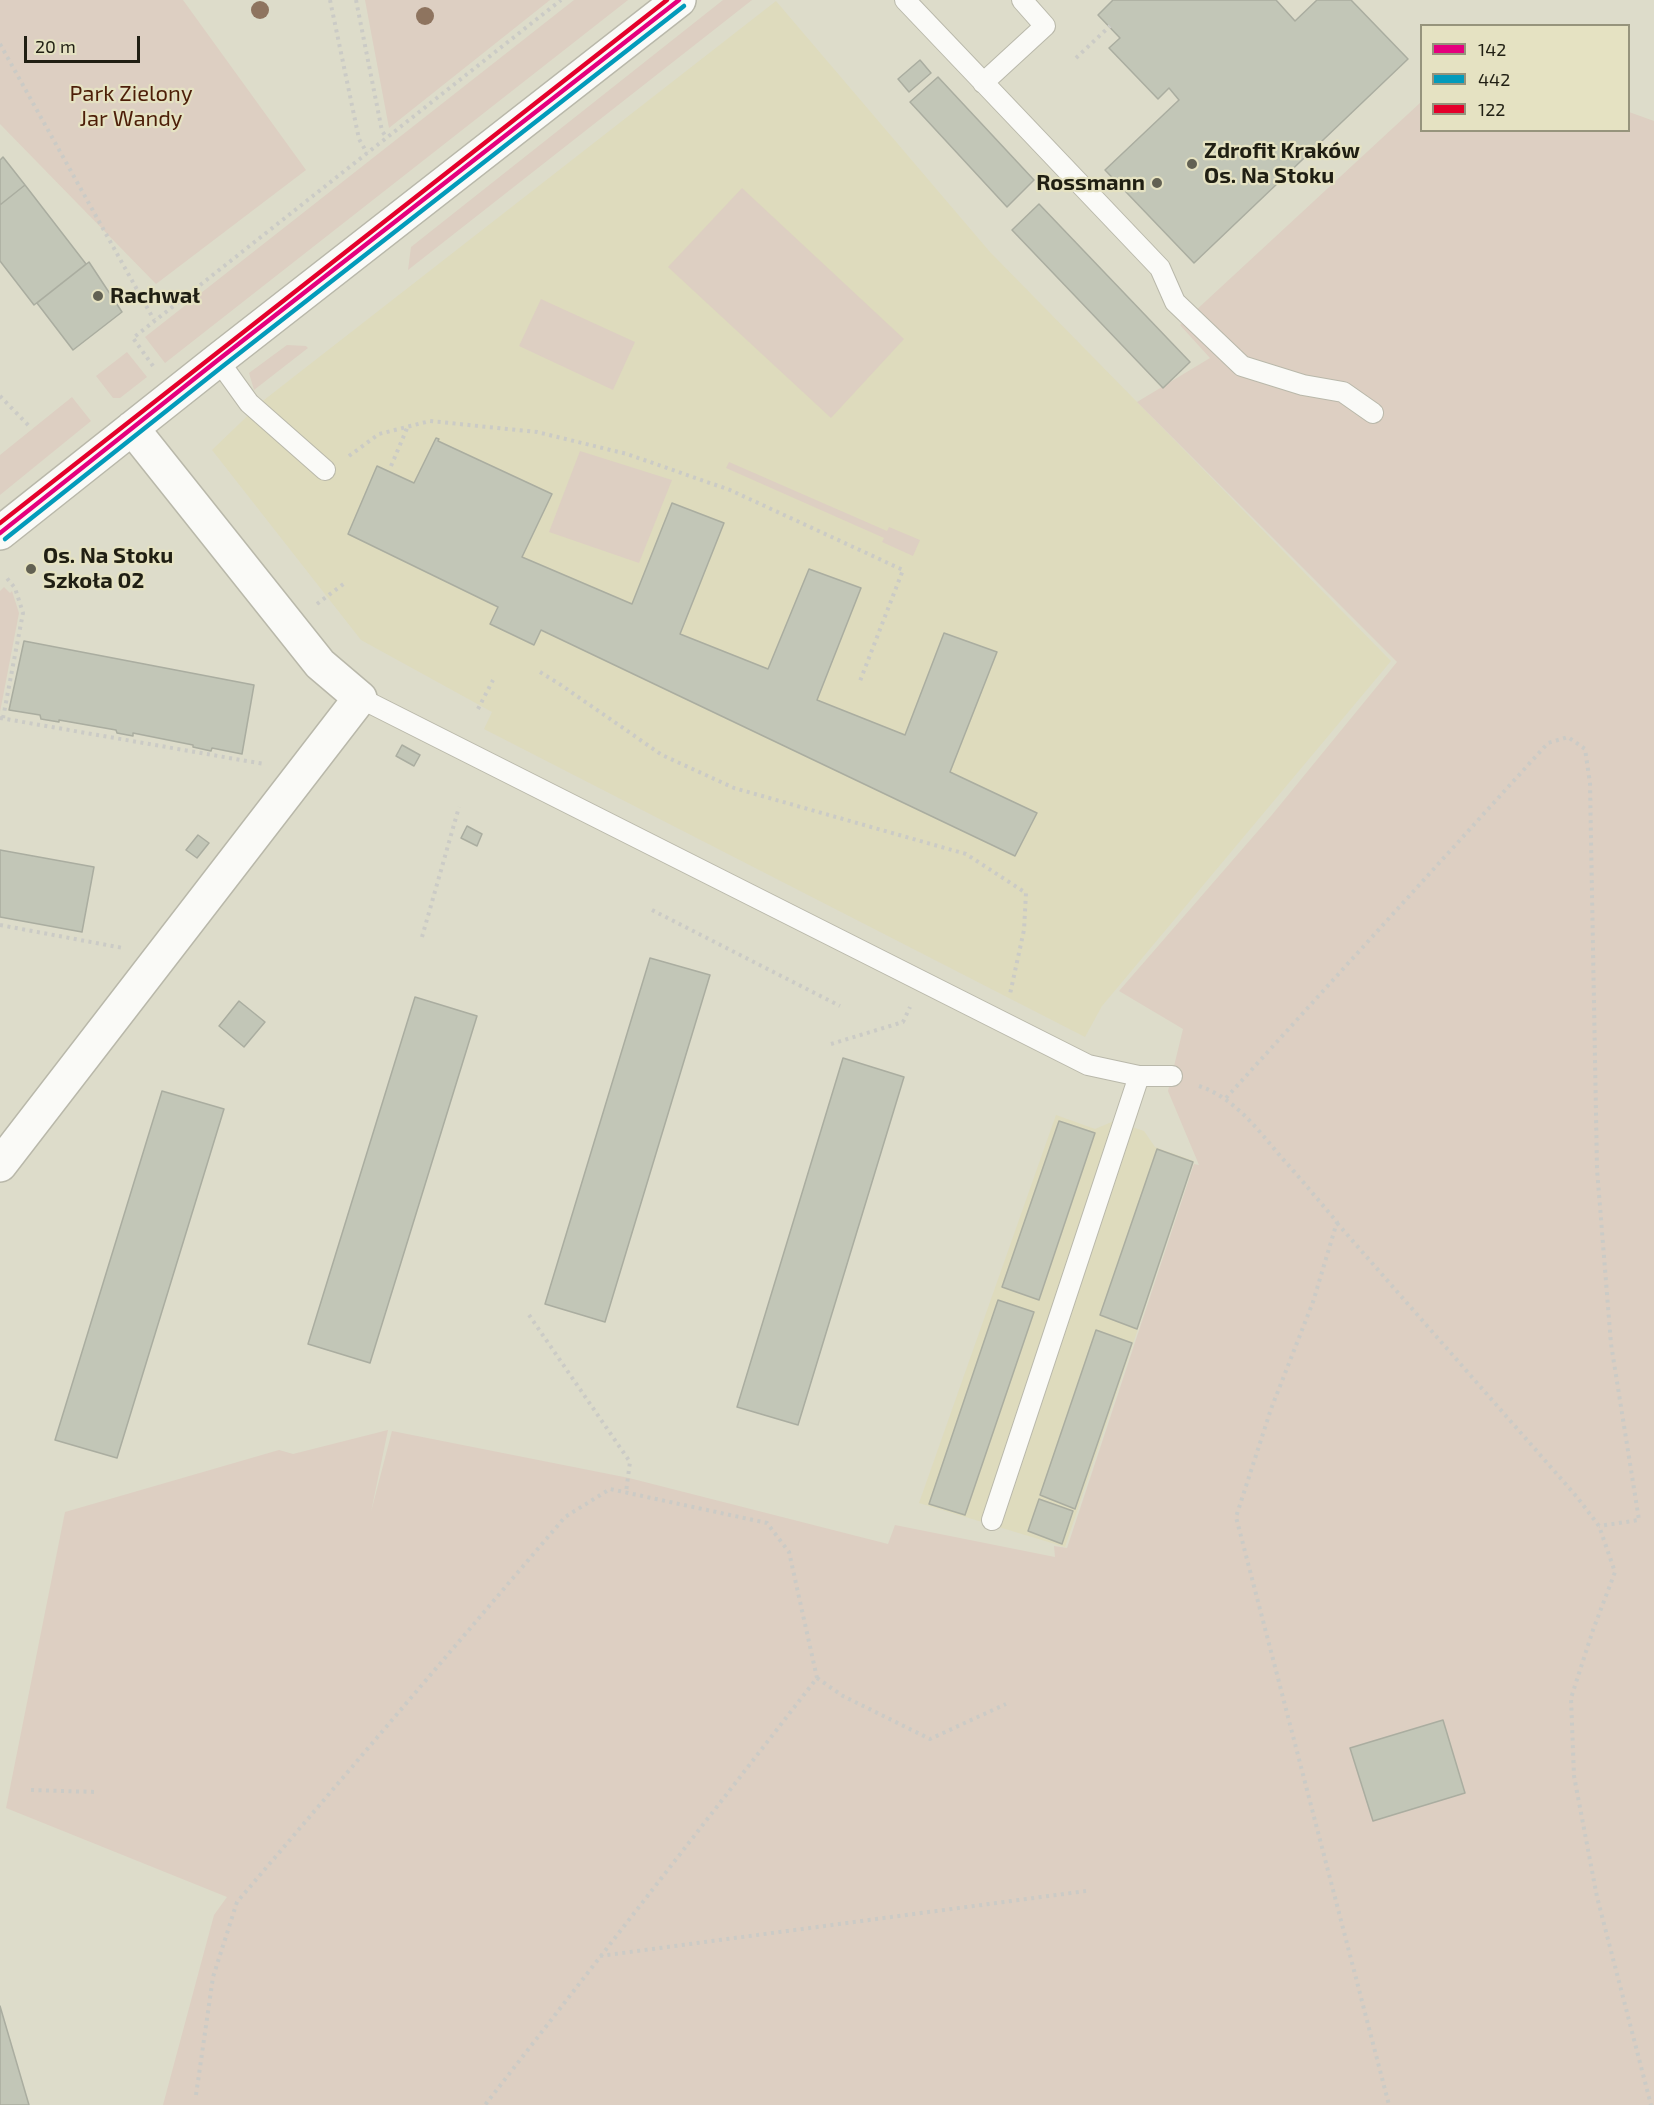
<!DOCTYPE html>
<html>
<head>
<meta charset="utf-8">
<style>
	body { margin:0 }
	#map { position:relative; width:1654px; height:2105px; overflow:hidden; background:#dddcca; font-family:"Exo 2",sans-serif }
	canvas { display:block }
	.legend { position:absolute; left:1420px; top:24px; width:210px; height:108px; box-sizing:border-box; background:#e5e2c2; border:2px solid #96947c; margin:0; padding:8px 10px; list-style:none; font-size:18px; color:#201f13 }
	.legend li { display:flex; align-items:center; gap:12px; height:30px }
	.legend b { width:30px; border:2px solid #96947c }
	.scale { position:absolute; left:24px; top:36px; width:116px; height:27px; box-sizing:border-box; border:3px solid #201f13; border-top:0; padding-left:8px; font-size:18px; line-height:21px; white-space:nowrap; color:#201f13; -webkit-text-stroke:4px #e5e2c2; paint-order:stroke }
</style>
</head>
<body>
<div id="map">
<canvas width="1654" height="2105"></canvas>
<ul class="legend">
<li><b style="height:8px;background:#e5007d"></b>142</li>
<li><b style="height:8px;background:#039bbb"></b>442</li>
<li><b style="height:8px;background:#e4002b"></b>122</li>
</ul>
<div class="scale">20 m</div>
</div>
<script>
const ctx = document.querySelector('canvas').getContext('2d');
ctx.lineJoin = 'round';
function fillPath(path, color) {
  ctx.fillStyle = color;
  ctx.fill(path, 'evenodd');
}
function trace(path, color, width, dash) {
  ctx.strokeStyle = color;
  ctx.lineWidth = width;
  ctx.lineCap = dash ? 'butt' : 'round';
  ctx.setLineDash(dash || []);
  ctx.stroke(path);
}
function label(font, color, halo, rows, align = 'center') {
  ctx.font = font + ' "Exo 2",sans-serif';
  ctx.lineWidth = 4.5;
  ctx.setLineDash([]);
  ctx.textBaseline = 'middle';
  ctx.strokeStyle = halo;
  ctx.fillStyle = color;
  for (const [text, x, y, turn = 0] of rows) {
    ctx.save();
    ctx.translate(x, y);
    ctx.rotate((+turn || 0) * Math.PI / 180);
    ctx.textAlign = isNaN(turn) ? turn : align;
    if (halo) ctx.strokeText(text, 0, 0);
    ctx.fillText(text, 0, 0);
    ctx.restore();
  }
}
fillPath(new Path2D(`
	M776 1 990 252 1391 661 1102 1006 1085 1037 484 729 492 712 361 640 212 450 264 400Z
	M1056 1115 1095 1129 1114 1121 1144 1131 1155 1147 1194 1161 1065 1547 919 1503Z`), '#dedbbd');
fillPath(new Path2D(`
	M0 0H183L306 170 156 284 0 124Z
	M365 0H550L389 128Z
	M574 0H628L165 363 145 337Z
	M723 0H752L408 270 411 247Z
	M1421 102 1422 130H1628L1629 112 1654 121V2105H163L214 1915 227 1897 6 1808 65 1512 279 1450 293 1454 388 1430 371 1512 392 1431 629 1478 888 1544 895 1525 1055 1557 1054 1546 1067 1548 1194 1164 1199 1165 1168 1091 1183 1029 1119 991 1271 816 1397 662 1137 402 1210 358 1180 325Z
	M742 188 904 339 831 418 668 267Z
	M541 299 635 342 613 390 519 346Z
	M287 345 306 346 308 348 254 390 249 373Z
	M127 352 147 377 120 398H113L96 376Z
	M72 397 91 421 0 495V455Z
	M580 451 672 480 639 563 549 532Z
	M729 462 887 531 889 527 920 540 913 556 882 542 884 538 726 468Z
	M4 587 10 593 12 591 19 613 0 712V591Z`), '#ddcfc2');
const building = new Path2D(`
	M1113 0H1276L1295 21 1317 0H1351L1408 59 1194 263 1105 170 1179 100 1169 88 1158 99 1109 48 1120 38 1098 15Z
	M920 60 931 73 909 92 898 79Z
	M938 77 1034 180 1007 207 910 102Z
	M3 157 25 185 0 205V160Z
	M25 185 86 264 34 305 0 261V205Z
	M1039 204 1190 362 1163 388 1012 230Z
	M89 262 122 312 73 350 37 303Z
	M436 438 439 439 438 441 552 494 522 557 632 604 672 503 724 523 680 634 768 669 809 569 861 588 817 700 905 735 944 633 997 652 950 772 1037 813 1015 856 541 630 534 645 490 624 498 607 348 534 377 466 414 483Z
	M24 641 254 685 242 754 212 748 211 751 193 747V745L133 733V736L117 733 116 730 59 720V722L41 719 40 715 9 710Z
	M402 745 420 755 414 766 396 756Z
	M467 826 482 834 477 846 461 838Z
	M198 835 209 843 197 858 186 850Z
	M0 850 94 867 82 932 0 917Z
	M650 958 710 975 605 1322 545 1304Z
	M415 997 477 1016 370 1363 308 1344Z
	M239 1001 265 1022 244 1047 219 1026Z
	M843 1058 904 1077 798 1425 737 1407Z
	M162 1091 224 1109 117 1458 55 1440Z
	M1059 1121 1095 1133 1039 1300 1002 1287Z
	M1157 1149 1193 1162 1137 1329 1100 1315Z
	M998 1300 1034 1312 965 1515 929 1504Z
	M1096 1330 1132 1343 1075 1509 1040 1495Z
	M1039 1499 1073 1511 1062 1544 1028 1531Z
	M1443 1720 1465 1793 1373 1821 1350 1748Z
	M0 2006 29 2105H0Z`);
fillPath(building, '#c2c6b7');
trace(building, '#aaada0', 1.5);
const service = new Path2D(`
	M905 0 1160 268 1175 302 1242 366 1303 385 1343 392 1373 413
	M983 83 1045 26 1022 0
	M218 360 249 403 325 470
	M360 698 1088 1065 1139 1076H1172
	M992 1520 1139 1076`);
const minor = new Path2D(`
	M0 533 218 360 679 0
	M0 1165 360 698 320 664 132 428`);
trace(service, '#b9b8aa', 22);
trace(minor, '#b9b8aa', 36);
trace(new Path2D(`
	M330 0 359 139 367 153
	M356 0 382 131 387 138
	M0 44 154 320
	M1076 58 1110 26
	M153 366 133 338 561 0
	M0 396 29 426
	M349 456 379 434 430 421 537 432 627 454 730 490 903 570 860 681
	M391 466 408 426
	M317 604 346 582
	M540 672 561 685 662 755 734 788 966 854 1026 893 1024 930 1010 994
	M478 709 493 680
	M0 718 264 764
	M3 718 23 613 15 588 5 576
	M652 910 840 1006
	M0 925 123 948
	M422 937 459 807
	M831 1044 903 1022 910 1007
	M1199 1086C1235 1098 1258 1130 1282 1158 1301 1179 1319 1201 1337 1222L1313 1302 1271 1409 1236 1517 1389 2105
	M1226 1098 1548 743 1568 737 1585 749 1590 783 1597 1169 1611 1344 1639 1520 1599 1526
	M1337 1223 1577 1497 1599 1526 1615 1572 1593 1630 1571 1698 1574 1776 1597 1897 1651 2105
	M529 1315 630 1462 626 1492
	M817 1678 843 1696 930 1739 1006 1704
	M31 1790 96 1792
	M600 1956 1086 1891
	M196 2095 213 1977 237 1902 565 1517 610 1489 767 1523 789 1552 817 1678 485 2105`), '#cbcbc6', 4, [3, 4.5]);
trace(service, '#fafaf7', 20);
trace(minor, '#fafaf7', 33);
trace(new Path2D(`
	M0 533 218 360 679 0`), '#e5007d', 4.5);
trace(new Path2D(`
	M5 539 223 366 684 6`), '#039bbb', 4.5);
trace(new Path2D(`
	M0 523 667 0`), '#e4002b', 4.5);
ctx.fillStyle = '#8e745f';
for (const [x, y] of [
	[260,10],
	[425,16]
]) {
  ctx.beginPath();
  ctx.arc(x, y, 9, 0, 2 * Math.PI);
  ctx.fill();
}
for (const [x, y, r, color] of [
	[1192,164,6,"#626153"],
	[1157,183,6,"#626153"],
	[98,296,6,"#626153"],
	[31,569,6,"#626153"]
]) {
  const dot = new Path2D();
  dot.arc(x, y, r, 0, 2 * Math.PI);
  ctx.fillStyle = color;
  ctx.fill(dot);
  trace(dot, '#e5e2c2', 2);
}
label('22px', '#4d1e08', '#e5e2c2', [
	["Park Zielony",131,94],
	["Jar Wandy",131,119]
]);
label('bold 22px', '#201f13', '#e5e2c2', [
	["Zdrofit Kraków",1204,151],
	["Os. Na Stoku",1204,176],
	["Rossmann",1145,183,"right"],
	["Rachwał",110,296],
	["Os. Na Stoku",43,556],
	["Szkoła 02",43,581]
], 'left');
</script>
</body>
</html>
